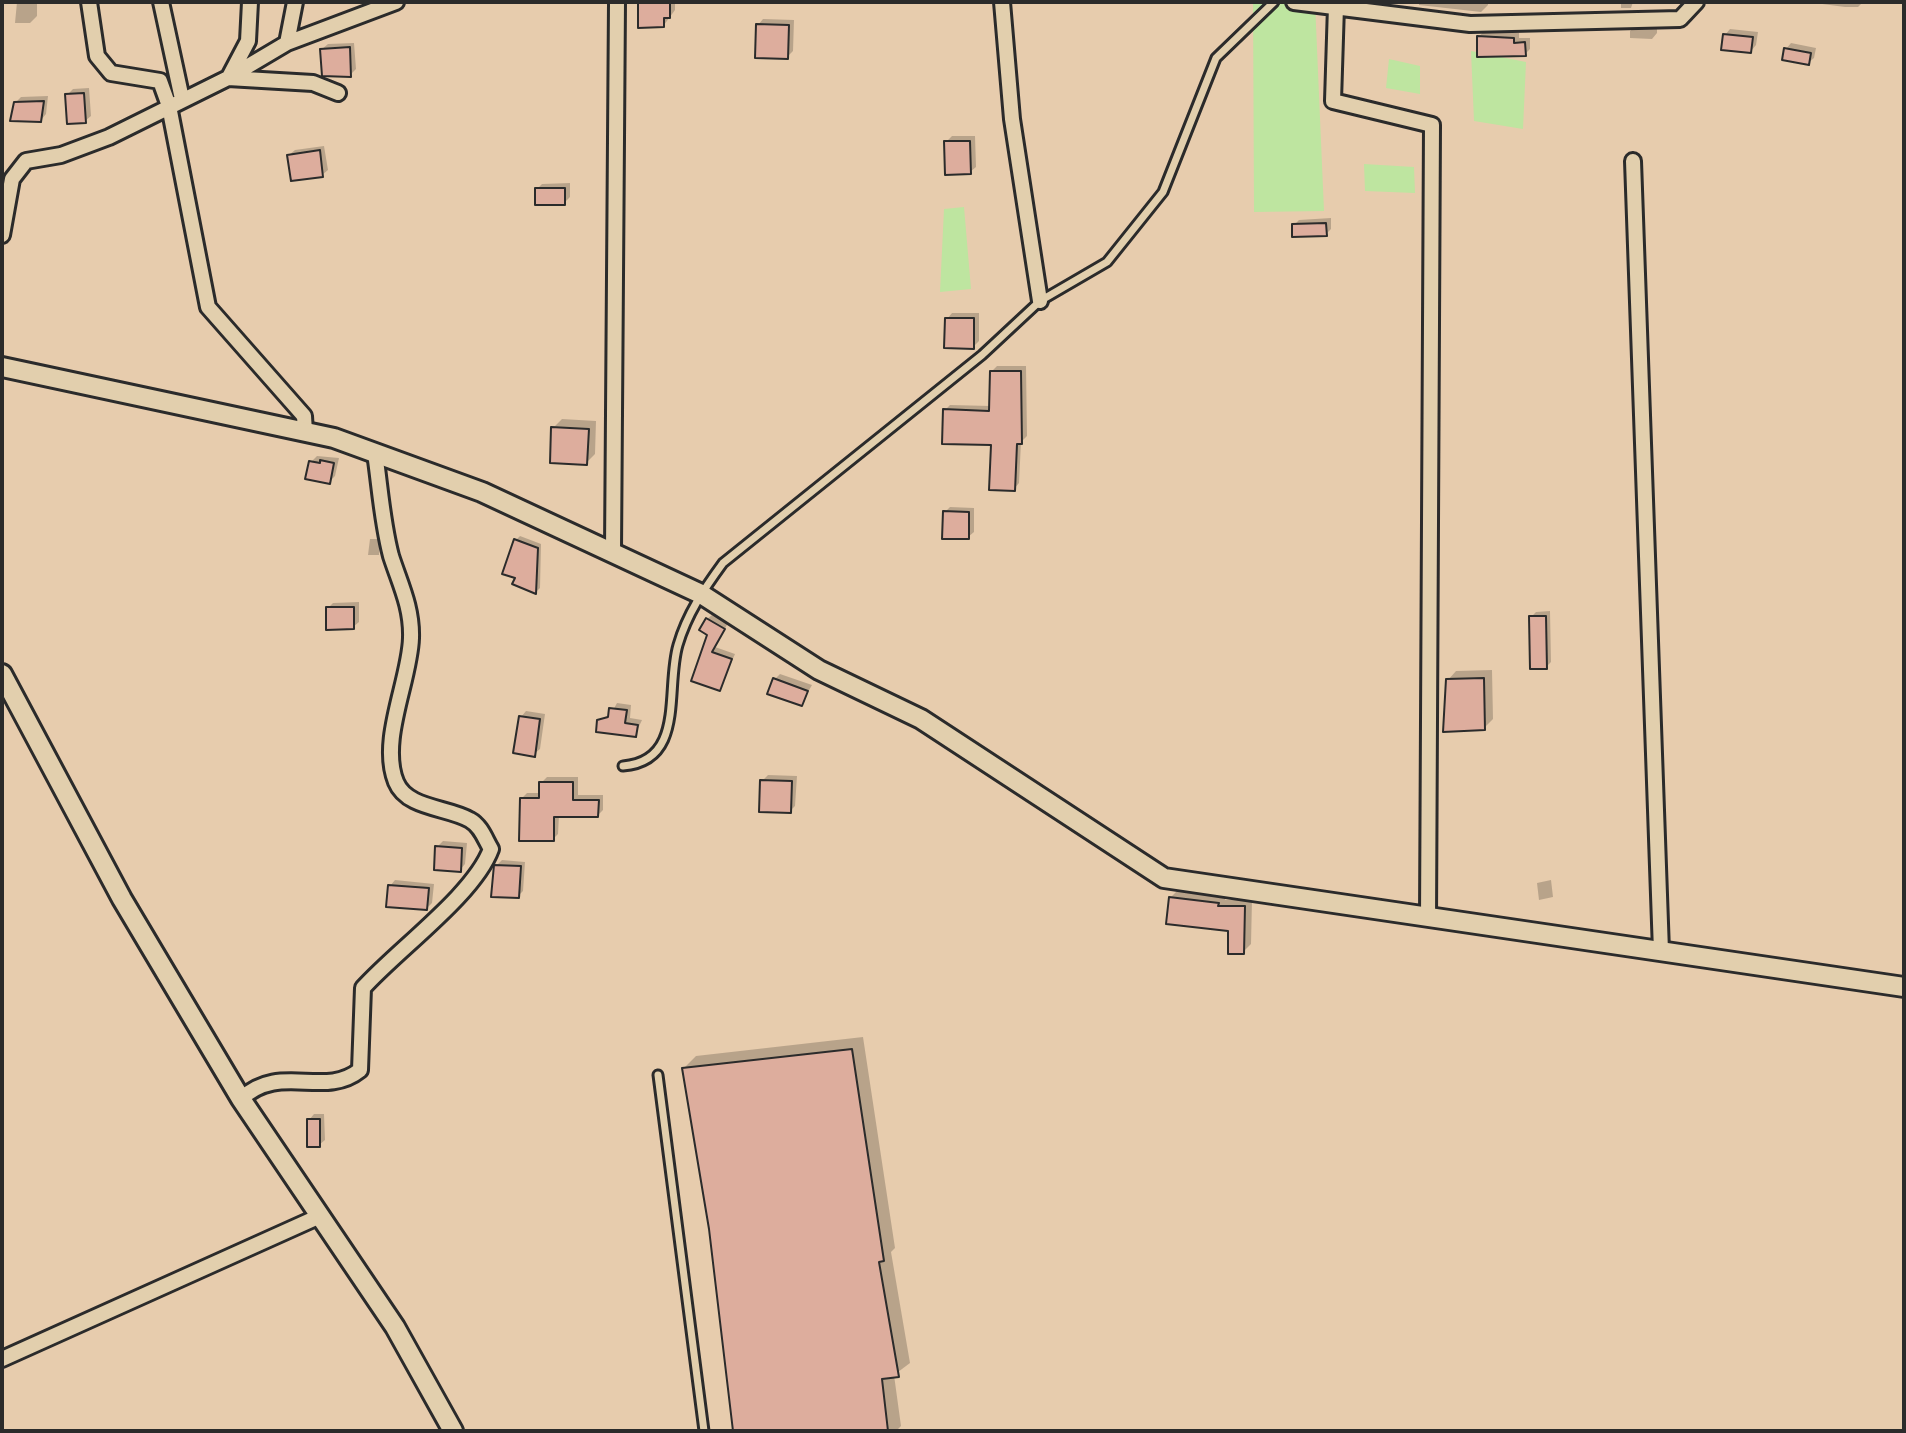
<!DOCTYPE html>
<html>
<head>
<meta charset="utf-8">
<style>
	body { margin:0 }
	#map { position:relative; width:1906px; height:1433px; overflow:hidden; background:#e7ccad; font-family:"Playpen Sans",sans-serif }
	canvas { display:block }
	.frame { position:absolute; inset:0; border:4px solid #2b2b2b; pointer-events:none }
</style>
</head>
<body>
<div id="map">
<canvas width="1906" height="1433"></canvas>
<div class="frame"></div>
</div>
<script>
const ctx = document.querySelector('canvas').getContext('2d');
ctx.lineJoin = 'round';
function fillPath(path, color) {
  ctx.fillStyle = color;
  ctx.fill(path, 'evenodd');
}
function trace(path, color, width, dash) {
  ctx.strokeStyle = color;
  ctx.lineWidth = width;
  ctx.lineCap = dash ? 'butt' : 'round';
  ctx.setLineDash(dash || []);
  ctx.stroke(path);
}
fillPath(new Path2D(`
	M1253 2H1315L1324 211 1254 212Z
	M1471 51 1526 62 1523 129 1474 121Z
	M1389 59 1420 66V94L1386 88Z
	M1364 164 1414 167 1415 193 1365 191Z
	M964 207 971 289 940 292 944 209Z`), '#bee5a0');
fillPath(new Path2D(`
	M17 2H37V16L30 23H15Z
	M640 2H675V10L664 25Z
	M1419 2H1488V5L1481 12 1419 5Z
	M1633 2 1631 8H1621V2Z
	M1807 2H1863L1858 7H1845Z
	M763 19 794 20 793 51 787 57 758 25Z
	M1657 25V33L1652 39 1630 38V31L1635 26Z
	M1730 29 1758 32 1756 45 1751 51 1725 35Z
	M1485 31 1519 33V38H1530V49L1525 54 1479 36Z
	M354 43 356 69 350 75 322 49 328 44Z
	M1791 43 1816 48 1814 58 1808 63 1786 49Z
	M89 88 91 116 85 121 67 95 73 89Z
	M48 96 46 114 41 120 16 102 21 97Z
	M952 136H975L976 167 970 172 946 142Z
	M324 146 328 170 322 175 289 155 295 150Z
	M570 183V197L564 203 537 189 542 184Z
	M1331 218V229L1326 234 1294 225 1299 220Z
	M952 313H979V341L973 347 947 319Z
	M997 366H1026L1027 436 1021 442 1019 483 1014 489 993 443 945 410 950 405 991 406 992 371Z
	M562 419 596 421 595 454 586 463 553 428Z
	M317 456 339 458 335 476 329 482 311 462Z
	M950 507 974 508V532L968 537 945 512Z
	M520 536 541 544 540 588 536 592 517 577 516 540Z
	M370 539H379V555H368Z
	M359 602V622L353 627 328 608 333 603Z
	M1550 611 1551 662 1546 667 1531 617 1536 612Z
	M712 615 728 623 715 647 735 654 720 689 693 680 709 634 707 619Z
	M1492 670 1493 719 1484 728 1448 680 1456 671Z
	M780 674 812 685 801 704 775 679Z
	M617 703 631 705 630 718 642 720 635 735 599 721 611 714Z
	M526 711 545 714 540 749 534 754 521 717Z
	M768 775 797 776 795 806 790 811 762 781Z
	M547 777H578V795H603V810L598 815H559L558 834 553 839 522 798 527 793H541V783Z
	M443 841 467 843 465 864 460 870 437 847Z
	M502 860 525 862 523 891 518 896 496 866Z
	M395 880 434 884 432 903 427 908 390 886Z
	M1551 880 1553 897 1539 900 1537 883Z
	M1178 890 1226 896 1225 900H1252L1251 944 1243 952 1230 930 1171 897Z
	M863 1037 895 1248 891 1252 910 1363 894 1375 901 1426 896 1431H735V1411L718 1303 720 1300 684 1068 696 1056Z
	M314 1114H324L325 1140 319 1145 309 1120Z`), '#0003');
const building = new Path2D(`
	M638 2H670V18H664V27L638 28Z
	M756 24 789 25 788 59 755 58Z
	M1723 34 1753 37 1751 53 1721 50Z
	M1477 36 1514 38V43L1525 42 1526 56 1477 57Z
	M350 47 351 77 322 76 320 49Z
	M1784 48 1811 53 1809 65 1782 60Z
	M84 93 86 123 67 124 65 94Z
	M44 101 41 122 10 121 14 102Z
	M944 141H970L971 174 945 175Z
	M320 150 323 177 291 181 287 155Z
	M535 188H565V205H535Z
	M1326 223 1327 236 1292 237V224Z
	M945 318H974V349L944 348Z
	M990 371H1021L1022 444H1017L1015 491 989 490 991 445 942 444 943 409 989 411Z
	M551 427 589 429 587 465 550 463Z
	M320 460 334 463 330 484 305 479 309 461 320 463Z
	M943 511 969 512V539H942Z
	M514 539 538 548 536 594 512 584 515 578 502 574Z
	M326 607H354V629L326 630Z
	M1529 616H1546L1547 669H1530Z
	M706 618 725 629 712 652 732 659 720 691 691 681 707 635 699 630Z
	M773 678 808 691 802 706 767 694Z
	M1484 678 1485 730 1443 732 1446 679Z
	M609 708 627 710 625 723 638 725 636 737 596 732 597 720 608 717Z
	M519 716 540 719 535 757 513 753Z
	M760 780 792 781 791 813 759 812Z
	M539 782H573V800H599L598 817H554V841H519L520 798H539Z
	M435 846 462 848 461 872 434 870Z
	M494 865 521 866 519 898 491 897Z
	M388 885 429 888 427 910 386 907Z
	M1169 897 1219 903 1218 906H1245L1244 954H1228V931L1166 924Z
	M852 1049 884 1261 879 1262 899 1377 882 1379 888 1431H733L709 1229 682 1068Z
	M307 1119H320V1147H307Z`);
fillPath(building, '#ddad9d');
trace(building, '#2b2b2b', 2);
const service = new Path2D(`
	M623 766C686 761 665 689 678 645 687 614 704 589 723 563L982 355 1040 301 1107 262 1163 192 1216 58 1274 2
	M658 1075 704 1431`);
const minor = new Path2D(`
	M89 2 97 56 111 73 160 81 169 106 208 307 304 416 305 432
	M161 2 182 99
	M1002 2 1012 119 1040 301
	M1294 2 1470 24 1680 19 1696 2
	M1336 6 1333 101 1432 125 1428 917
	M287 43 295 2
	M229 77 248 41 250 2
	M228 78 287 43 396 2
	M1633 161 1661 951
	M2 235 12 179 26 161 61 155 109 137 228 78 313 83 338 93
	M613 550 617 2
	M241 1099C280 1062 324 1099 360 1070L363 988C398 949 474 895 491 849 485 839 481 826 470 820 448 807 407 809 396 782 379 740 410 680 411 638 412 607 400 584 391 556 382 522 380 487 375 453
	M2 1359 320 1216`);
const tertiary = new Path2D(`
	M2 367 334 438 482 492 701 594 819 670 921 719 1164 878 1904 987
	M2 674 122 899 241 1099 395 1327 453 1431`);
trace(service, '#2b2b2b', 13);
trace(minor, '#2b2b2b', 20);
trace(tertiary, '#2b2b2b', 24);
trace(service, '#e2cfad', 7);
trace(minor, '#e2cfad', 14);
trace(tertiary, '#e2cfad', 18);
</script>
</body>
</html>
